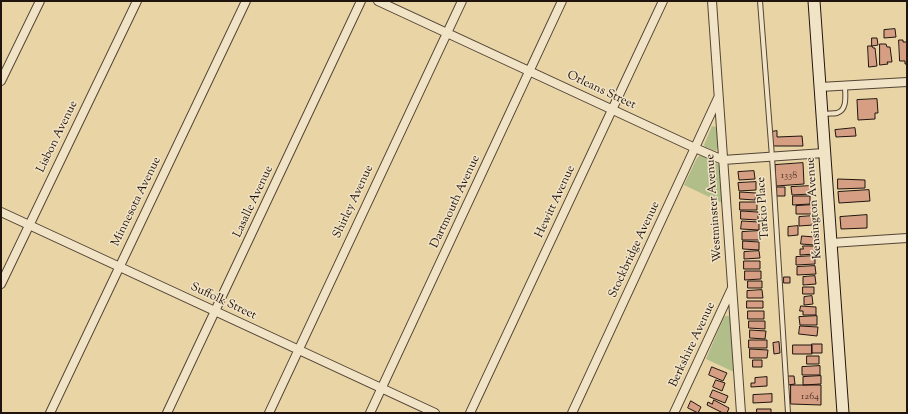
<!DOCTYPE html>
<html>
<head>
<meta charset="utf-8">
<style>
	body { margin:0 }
	#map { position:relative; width:908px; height:414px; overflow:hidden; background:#e9d4a6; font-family:"Sorts Mill Goudy",serif }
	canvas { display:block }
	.frame { position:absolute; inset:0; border:2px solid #21140f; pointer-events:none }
</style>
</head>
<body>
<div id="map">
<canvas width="908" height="414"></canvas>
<div class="frame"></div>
</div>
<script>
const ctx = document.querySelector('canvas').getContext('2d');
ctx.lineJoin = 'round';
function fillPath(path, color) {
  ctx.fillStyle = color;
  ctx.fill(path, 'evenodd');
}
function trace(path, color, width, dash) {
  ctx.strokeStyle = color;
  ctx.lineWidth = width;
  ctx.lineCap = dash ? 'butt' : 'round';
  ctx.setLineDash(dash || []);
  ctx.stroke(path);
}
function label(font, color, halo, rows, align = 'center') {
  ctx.font = font + ' "Sorts Mill Goudy",serif';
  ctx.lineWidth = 3;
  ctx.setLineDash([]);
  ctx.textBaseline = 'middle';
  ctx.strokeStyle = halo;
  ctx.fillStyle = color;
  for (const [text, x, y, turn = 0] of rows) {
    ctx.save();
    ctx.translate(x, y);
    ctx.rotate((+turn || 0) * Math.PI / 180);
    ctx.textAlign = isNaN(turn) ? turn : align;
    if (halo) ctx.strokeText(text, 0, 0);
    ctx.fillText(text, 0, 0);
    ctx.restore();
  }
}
fillPath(new Path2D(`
	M712 126 716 127 717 129 718 147 716 151 705 147 704 145Z
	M700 155 717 163 719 165 722 203 684 185 697 158Z
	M726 316H729L730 319 734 372 706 359 724 317Z`), '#b1be8a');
const building = new Path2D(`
	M895 29 896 37 884 38V30Z
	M872 38H877L878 45 872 46Z
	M899 40H903V42H907V64H905V61H900Z
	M880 44H886L887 47H890L892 62H887L888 64 880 65Z
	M868 46H872L873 48H875L877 66 869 67Z
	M877 99 878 113H875V119L858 120 857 100Z
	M855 128 856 136 836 137 835 130Z
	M777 131V137L802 136 803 146H771V132Z
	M803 163 804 184 776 186 775 165Z
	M754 171 755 179 739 180 738 172Z
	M838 179 865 180V188L838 189Z
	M756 182V190L739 191 738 183Z
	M811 186V194L792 195 791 187Z
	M777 187H785V196H777Z
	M869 190 870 201 839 203 838 192Z
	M740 192 756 193 755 200 740 199Z
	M793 196H810V204L793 205Z
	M740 202H757V210H740Z
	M813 205V214H796V206Z
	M741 211 758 212V220L741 219Z
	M867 215V228L841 229 840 217Z
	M813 216V225L799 226V217Z
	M742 221 759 222V230L741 229Z
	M798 226V235L788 236V227Z
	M759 231V240H742V232Z
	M802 236 815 237V245L801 244Z
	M743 241 759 242V250L743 249Z
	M803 246H815V254L800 255V249H803Z
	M759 251 760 258 744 259V252Z
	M815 256V264L796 265V257Z
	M744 261H760V269H744Z
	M815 266 816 274 797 275V267Z
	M745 271H761V279L745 280Z
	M815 276 816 284 803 285V277Z
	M784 277H790V283H784Z
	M748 281H762V288H748Z
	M803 287H814V294H803Z
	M762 290 763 298H747V291Z
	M812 296 813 304 804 305V297Z
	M747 301H763V308H747Z
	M801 306 816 307V315H803V311H800Z
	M748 311H764V319H748Z
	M817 316V325H800L799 317Z
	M749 321H765V329L749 328Z
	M800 326 818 327 817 336 799 334Z
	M750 330 766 331 765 339 750 338Z
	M749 340H767V348H749Z
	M779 342 780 353 774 354 773 343Z
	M812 344H822V353H812Z
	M793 345H812V354H793Z
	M750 349 768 350 767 358H750Z
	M807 356H819V364H807Z
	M753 360H762V367H753Z
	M820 366V375H802V367Z
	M712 367 727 373 723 381 709 375Z
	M787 376H794L795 384 788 385Z
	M821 376V384L803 385V377Z
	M767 377V386L751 387V383H755V378Z
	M716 380 725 383 722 391 713 387Z
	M791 385H821V405L791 404Z
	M713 390 728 396 725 403 710 397Z
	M772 394V402L753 403V395Z
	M714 400 729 408 727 413H723L707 405 708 402 712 404Z
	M691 401 701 407 698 413 688 408Z
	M757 409H771V413H757Z`);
fillPath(building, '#d69e82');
trace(building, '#21140f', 1);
const lane = new Path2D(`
	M760 1 772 157 788 413
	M824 114C828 113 833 114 837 113 848 110 845 94 845 86`);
const street = new Path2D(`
	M378 1 695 148 723 160 824 153
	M712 1 741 413
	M1 81 40 1
	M820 87 907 82
	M1 212 435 413
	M831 243 907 238
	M1 284 137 1
	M50 413 246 1
	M167 413 361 1
	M269 413 462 1
	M370 413 562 1
	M470 413 663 1
	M572 413 718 98
	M674 413 732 288`);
const secondary = new Path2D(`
	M814 1 843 413`);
trace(lane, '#534435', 6);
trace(street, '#534435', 10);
trace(secondary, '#21140f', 13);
trace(lane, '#f1e3c5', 4);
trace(street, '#f1e3c5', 8);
trace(secondary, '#f1e3c5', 11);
label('10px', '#4e362c', null, [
	["1338",789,176],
	["1264",810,397]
]);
label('12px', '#21140f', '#f1e3c5', [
	["Orleans Street",601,91,25],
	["Lisbon Avenue",58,137,-64],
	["Minnesota Avenue",137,202,-64],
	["Lasalle Avenue",254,202,-65],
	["Shirley Avenue",354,202,-65],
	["Dartmouth Avenue",456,202,-65],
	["Hewitt Avenue",556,202,-65],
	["Westminster Avenue",715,208,-94],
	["Tarkio Place",764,208,-94],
	["Kensington Avenue",815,208,-94],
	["Stockbridge Avenue",635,250,-65],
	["Suffolk Street",223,302,25],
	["Berkshire Avenue",693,345,-65]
]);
</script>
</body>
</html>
